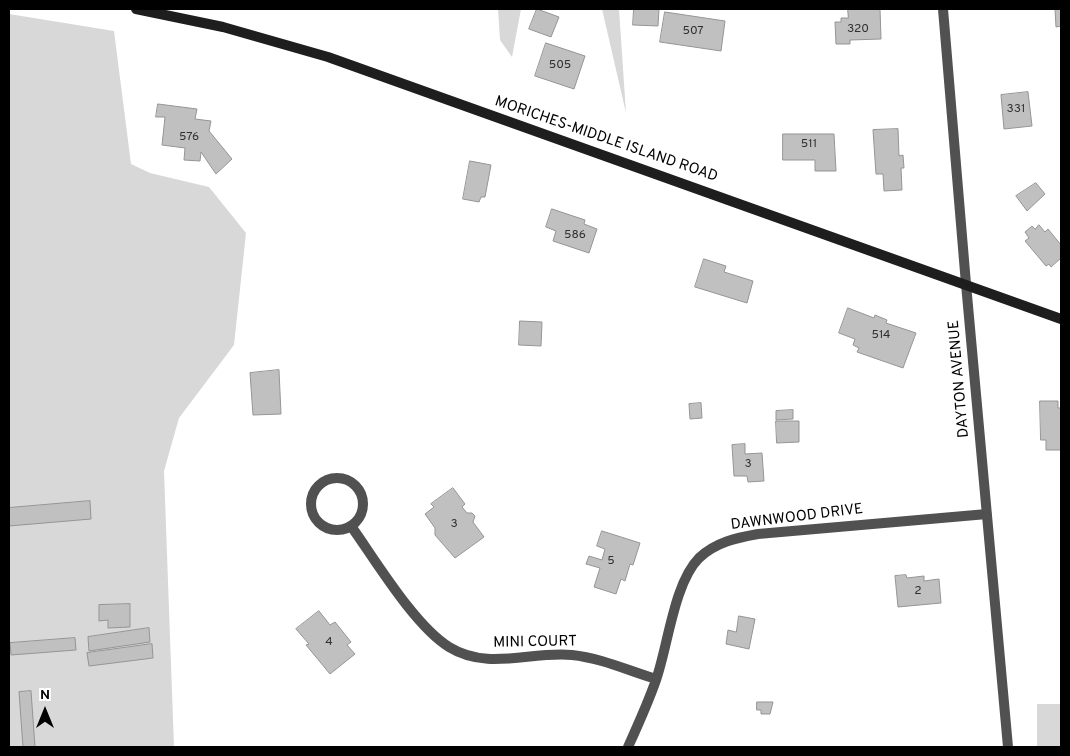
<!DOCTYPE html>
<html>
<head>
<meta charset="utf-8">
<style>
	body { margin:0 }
	#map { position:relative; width:1070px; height:756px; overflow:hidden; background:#fff; font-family:Overpass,sans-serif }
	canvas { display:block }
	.frame { position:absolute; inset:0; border:10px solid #000; pointer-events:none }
	.north { position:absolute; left:20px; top:686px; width:50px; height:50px; -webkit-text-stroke:4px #fff; paint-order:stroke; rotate:0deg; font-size:14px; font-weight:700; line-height:20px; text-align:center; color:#000 }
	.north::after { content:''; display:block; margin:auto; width:18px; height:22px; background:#000; clip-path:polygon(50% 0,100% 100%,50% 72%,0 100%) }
</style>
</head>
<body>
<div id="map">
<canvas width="1070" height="756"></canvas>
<div class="frame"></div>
<div class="north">N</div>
</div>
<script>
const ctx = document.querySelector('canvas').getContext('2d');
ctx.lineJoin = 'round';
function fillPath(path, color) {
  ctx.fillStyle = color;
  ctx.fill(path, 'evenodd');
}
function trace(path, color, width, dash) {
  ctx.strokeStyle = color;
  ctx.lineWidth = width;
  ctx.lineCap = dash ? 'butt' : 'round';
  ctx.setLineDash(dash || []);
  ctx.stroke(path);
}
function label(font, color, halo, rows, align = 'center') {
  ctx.font = font + ' Overpass,sans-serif';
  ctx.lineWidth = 4;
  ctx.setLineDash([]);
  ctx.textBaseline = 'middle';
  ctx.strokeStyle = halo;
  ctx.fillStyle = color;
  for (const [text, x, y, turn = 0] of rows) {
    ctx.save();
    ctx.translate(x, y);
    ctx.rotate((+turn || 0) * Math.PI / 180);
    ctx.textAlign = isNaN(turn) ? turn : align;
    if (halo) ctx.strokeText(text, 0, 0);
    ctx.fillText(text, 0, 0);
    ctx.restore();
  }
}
fillPath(new Path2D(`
	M498 9H521L512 57 500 40Z
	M602 9H619L626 113Z
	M9 14 114 31 131 164 150 173 209 187 246 233 234 345 179 418 164 471 174 747H9Z
	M1037 704H1061V747H1037Z`), '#d8d8d8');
const building = new Path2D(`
	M537 9 559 17 551 37 529 29Z
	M634 9H659L658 26 633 25Z
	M848 9H880L881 39 850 40V44H836L835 22H841V18H848Z
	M1051 9H1061V26L1056 27 1055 9Z
	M665 12 725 21 721 51 660 42Z
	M546 43 585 56 574 89 535 76Z
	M1028 92 1032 126 1004 129 1001 95Z
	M158 104 197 109 195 119 211 121 209 131 232 159 216 174 201 152 200 161 184 160 185 148 162 145 165 117H156Z
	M898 129 899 156 903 155 904 168H901L902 190 884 191 883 174H876L873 130Z
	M783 134H834L836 171H815V160H783Z
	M470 161 491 165 485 197H481L479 202 463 199Z
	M1036 183 1045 194 1027 211 1016 196Z
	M552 209 585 220 584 224 597 229 589 253 553 241 556 231 546 227Z
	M1039 225 1045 232 1048 229 1061 245V258L1051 267 1049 264 1046 266 1025 241 1029 238 1025 232 1032 226 1035 229Z
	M704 259 726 266 724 272 753 281 747 303 695 287Z
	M848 308 874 318 875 315 887 320 886 323 916 333 903 368 857 352 859 348 853 345 855 339 839 333Z
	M520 321 542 322 541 346 519 345Z
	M279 370 281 414 253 415 250 373Z
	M1040 401H1058V408H1061V450H1046V440H1041Z
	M701 403 702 418 690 419 689 404Z
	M793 410V419L776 420V411Z
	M776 421H799V442L777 443Z
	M745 444V454L762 453 764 481 748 482 747 476H734L732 445Z
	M453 488 465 504 462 507 467 513H472L475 516 473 522 484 537 455 558 435 535V528L425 514 434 507 431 504Z
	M90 501 91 519 9 526V508Z
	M602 531 640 543 633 565 630 564 625 581 621 579 616 594 594 587 600 568 586 564 589 556 602 560 605 549 597 546Z
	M906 575 907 578 924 576V581L939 579 941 603 898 607 895 576Z
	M130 604V627L108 628V620L99 621V605Z
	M319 611 330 625 335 622 351 642 347 645 355 654 330 674 306 645 309 644 296 629Z
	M739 616 755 619 749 649 726 644 728 630 736 632Z
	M149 628 150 642 89 651 88 637Z
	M75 638 76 650 11 655 10 643Z
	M152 644 153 658 89 666 87 653Z
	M31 691 35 747H23L19 692Z
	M757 702H773L770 714H761V710H757Z`);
fillPath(building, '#c0c0c0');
trace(building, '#959595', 1);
trace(new Path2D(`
	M966 284 1008 747
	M311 504a26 26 0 1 1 52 0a26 26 0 1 1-52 0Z
	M351 526C376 561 414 625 449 647 488 671 530 651 572 655 601 658 629 671 656 679
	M628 747C638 725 648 703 656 680 668 646 674 583 699 558 716 542 736 538 758 534L987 514`), '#515151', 10);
trace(new Path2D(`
	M943 9 966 284`), '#515151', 10);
trace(new Path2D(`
	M136 9 223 27 328 57 1061 319`), '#1e1e1e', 10);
label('12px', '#303030', null, [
	["320",858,30],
	["507",693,32],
	["505",560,66],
	["331",1016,110],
	["576",189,138],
	["511",809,145],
	["586",575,236],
	["514",881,336],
	["3",748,465],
	["3",454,525],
	["5",611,562],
	["2",918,592],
	["4",329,643]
]);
label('15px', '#000', '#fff', [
	["MORICHES-MIDDLE ISLAND ROAD",606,140,19],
	["DAYTON AVENUE",960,379,-95],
	["DAWNWOOD DRIVE",797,518,-7],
	["MINI COURT",535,643,-1]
]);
</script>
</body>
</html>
